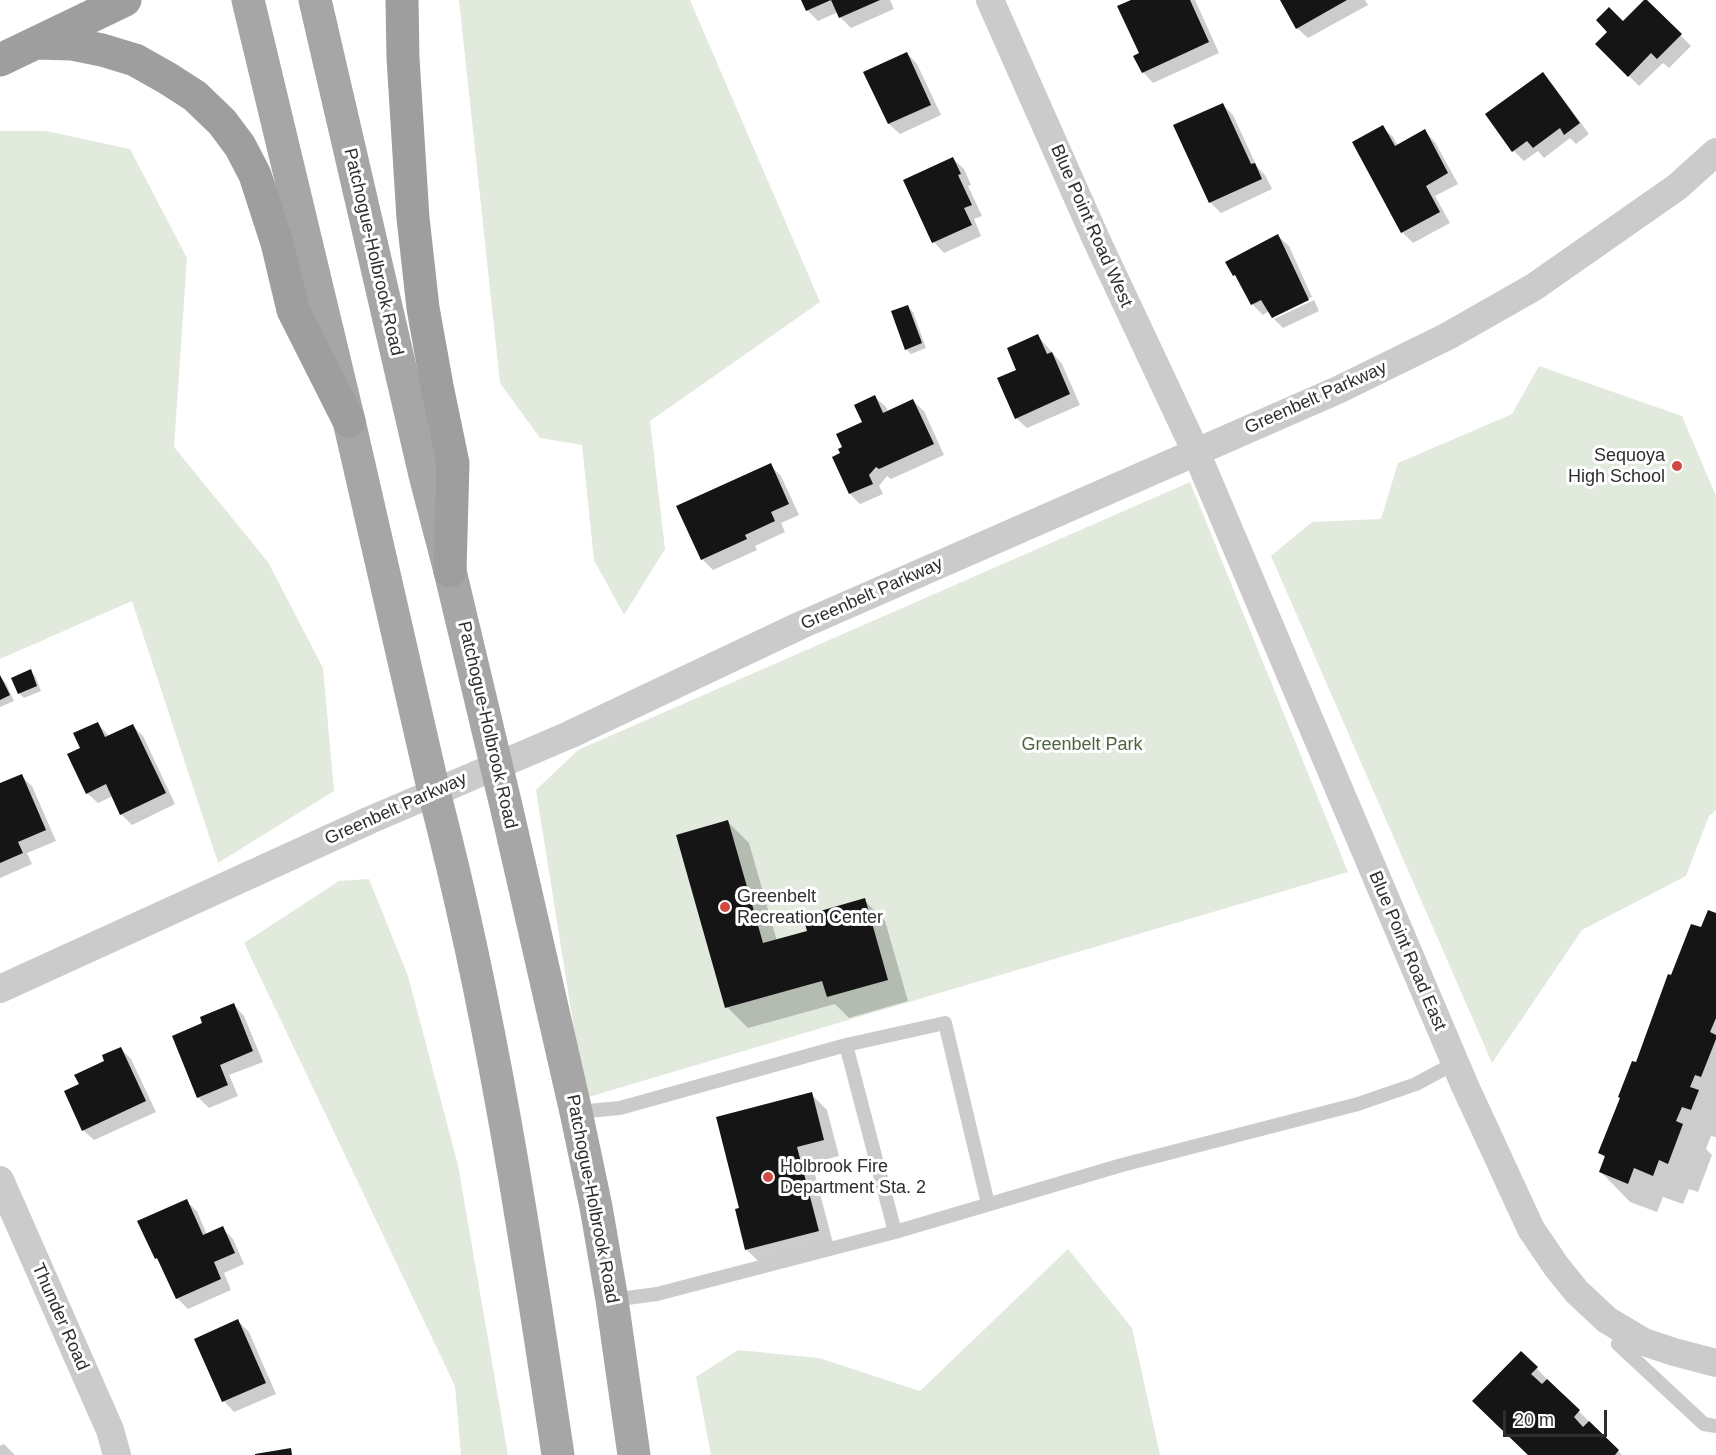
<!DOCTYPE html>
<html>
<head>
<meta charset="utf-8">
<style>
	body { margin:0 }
	#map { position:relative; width:1716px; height:1455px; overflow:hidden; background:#fff; font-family:Helvetica,sans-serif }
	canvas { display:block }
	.scale { position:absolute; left:1503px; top:1410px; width:104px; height:27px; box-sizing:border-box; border:3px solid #2e2e2e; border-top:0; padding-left:8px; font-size:18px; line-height:21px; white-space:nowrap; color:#2e2e2e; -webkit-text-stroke:4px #fff; paint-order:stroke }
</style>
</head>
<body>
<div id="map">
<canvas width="1716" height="1455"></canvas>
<div class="scale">20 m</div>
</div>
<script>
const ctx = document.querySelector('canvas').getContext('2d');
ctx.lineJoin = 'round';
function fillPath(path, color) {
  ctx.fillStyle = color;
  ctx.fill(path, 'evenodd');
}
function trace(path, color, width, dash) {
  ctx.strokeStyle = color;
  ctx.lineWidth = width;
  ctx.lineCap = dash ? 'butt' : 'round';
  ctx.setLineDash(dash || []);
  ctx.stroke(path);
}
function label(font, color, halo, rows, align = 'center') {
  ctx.font = font + ' Helvetica,sans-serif';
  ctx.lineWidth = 6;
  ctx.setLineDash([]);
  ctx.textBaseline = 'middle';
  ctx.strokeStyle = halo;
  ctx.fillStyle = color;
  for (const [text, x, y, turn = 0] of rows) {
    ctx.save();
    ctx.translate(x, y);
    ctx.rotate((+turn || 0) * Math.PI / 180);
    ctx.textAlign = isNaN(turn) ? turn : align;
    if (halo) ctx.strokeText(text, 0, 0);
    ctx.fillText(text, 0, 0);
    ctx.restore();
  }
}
fillPath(new Path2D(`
	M459 0H690L820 302 650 421 665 549 624 615 594 560 582 445 540 438 500 383Z
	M0 131H46L130 149 187 258 174 447 268 562 323 668 334 791 218 863 132 601 0 659Z
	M1539 366 1682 416 1716 496V810L1709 816 1686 876 1582 930 1492 1063 1271 556 1312 522 1381 519 1398 463 1512 414Z
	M1190 482 1348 872 585 1098 536 790 578 750Z
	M369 879 408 976 458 1165 508 1455H461L455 1386 244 943 339 881Z
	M1068 1249 1132 1328 1160 1455H711L696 1377 738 1350 819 1358 920 1391Z`), '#e2eadd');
fillPath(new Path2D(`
	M803 0H890L894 9 851 28 840 17 838 12 818 21 807 10Z
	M1134 0H1195L1219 53 1153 83 1143 72Z
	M1282 0H1365L1368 5 1308 38 1297 28Z
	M1646 0 1691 46 1669 68 1663 63 1639 86 1597 44 1623 23Z
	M907 53 917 64 941 115 900 134 889 124 865 72Z
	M1542 74 1553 85 1589 134 1576 144 1570 138 1544 158 1538 151 1524 161 1514 151Z
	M1222 104 1233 115 1257 167 1265 175 1272 189 1221 213 1210 202Z
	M1382 127 1393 137 1398 146 1425 131 1435 142 1458 184 1435 196 1450 223 1413 243 1402 232Z
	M953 159 964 169 971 185 968 186 982 216 974 219 981 236 944 253 934 242 905 181Z
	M1278 236 1289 246 1312 297 1274 316V319L1269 311 1263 315 1252 304 1239 279 1235 275Z
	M1314 300 1319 311 1283 328 1274 319Z
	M908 307 913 312 926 348 911 354 906 349Z
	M1038 336 1062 364 1080 405 1027 428 1016 418 1018 370Z
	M875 397 886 407 888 412 913 401 924 411 944 455 891 479 887 476 879 486 883 494 860 504 850 494 842 454 864 423Z
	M770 465 781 476 799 515 781 523 785 532 755 546 757 550 713 570 702 559Z
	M30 671 35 676 41 691 24 698 19 693Z
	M0 677 5 682 14 701 0 707Z
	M98 724 110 737 133 726 143 736 175 804 132 825 121 814 113 796 98 803 87 793 82 749Z
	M21 776 32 786 56 841 27 853 32 864 0 878V785Z
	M728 822 749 843 777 941 809 932 864 900 885 921 908 1001 849 1018 835 1004 748 1028 727 1007Z
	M1716 915V1137L1711 1136 1706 1149 1712 1155 1698 1192 1689 1189 1683 1204 1663 1197 1657 1212 1630 1202 1601 1172 1606 1159 1600 1153 1672 976 1702 929Z
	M234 1005 244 1016 263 1062 229 1075 238 1096 209 1108 198 1097 204 1024Z
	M120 1048 131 1059 156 1112 94 1140 83 1130 81 1085Z
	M811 1094 827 1110 839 1156 812 1163 834 1247 762 1265 746 1249 741 1209Z
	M186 1201 197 1211 207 1235 222 1228 233 1239 244 1264 224 1273 231 1290 188 1309 177 1298 161 1263 156 1258Z
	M238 1321 249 1332 276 1394 234 1412 224 1401 196 1339Z
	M1521 1353 1566 1398 1622 1455H1529Z
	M4 1444 15 1455H0V1446Z`), '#0003');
fillPath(new Path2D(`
	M801 0H831L806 11Z
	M831 0H880L839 18Z
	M1131 0H1190L1209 42 1142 73 1133 56 1139 53 1117 6Z
	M1280 0H1347L1296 29Z
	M1644 0H1647L1682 34 1657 59 1651 53 1628 77 1595 44 1607 32 1596 20 1609 7 1623 21Z
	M907 52 931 105 888 124 863 72Z
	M1543 72 1580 123 1564 135 1560 128 1533 148 1527 141 1512 152 1485 114Z
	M1223 103 1251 164 1255 163 1262 179 1209 203 1173 125Z
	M1383 125 1395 146 1425 129 1448 173 1426 186 1440 212 1401 233 1352 142Z
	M953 157 961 174 958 175 972 205 964 208 972 225 932 243 903 180Z
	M1278 234 1309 300 1272 318 1261 300 1251 305 1235 275 1233 276 1225 262Z
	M908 305 922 343 905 350 891 311Z
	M1038 334 1047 354 1052 352 1070 394 1015 419 997 378 1016 370 1007 348Z
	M875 395 883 413 913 399 934 444 879 469 876 467 869 475 873 484 849 494 832 457 840 453 838 449 842 447 836 434 862 422 854 405Z
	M771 463 789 504 771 512 775 521 745 535 747 539 701 560 676 506Z
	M31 669 37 686 18 694 11 678Z
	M0 675 10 695 0 700Z
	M98 722 105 737 133 724 166 793 120 815 106 784 86 794 67 754 80 748 73 733Z
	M22 774 46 830 18 842 23 853 0 863V783Z
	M728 820 763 943 807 931 803 916 865 898 888 980 827 997 822 981 725 1008 676 835Z
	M1708 910 1716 913V1018L1710 1032 1716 1035V1039L1701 1077 1695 1075 1690 1087 1699 1090 1691 1110 1682 1107 1676 1121 1683 1124 1668 1164 1659 1160 1653 1176 1634 1168 1628 1184 1599 1172 1605 1156 1598 1153 1620 1098 1618 1097 1632 1061 1636 1062 1668 974 1671 975 1691 924 1701 927Z
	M234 1003 253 1051 220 1065 228 1085 197 1098 172 1036 202 1023 200 1017Z
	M121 1047 146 1101 82 1131 64 1091 79 1084 74 1075 104 1061 102 1055Z
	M812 1092 824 1140 797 1147 819 1231 745 1250 735 1209 739 1208 716 1117Z
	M187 1199 203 1235 223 1226 235 1253 214 1262 221 1279 176 1299 157 1258 155 1259 137 1221Z
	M238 1319 266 1383 222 1402 194 1339Z
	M1521 1351 1538 1367 1531 1374 1542 1384 1547 1379 1580 1410 1574 1417 1583 1427 1589 1421 1619 1450 1615 1455H1528L1472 1401Z
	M291 1448 292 1455H255V1454Z`), '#151515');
trace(new Path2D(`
	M846 1045 895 1232
	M576 1112 620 1108 846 1045 945 1023 988 1204
	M612 1300 657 1294 895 1232 1122 1165 1358 1104 1416 1084 1455 1063
	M1625 1331 1618 1344 1704 1424 1716 1426`), '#cbcbcb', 14);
trace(new Path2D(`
	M990 0 1096 239 1196 452 1465 1086 1531 1229 1556 1266 1577 1292 1607 1320 1644 1342 1674 1352 1716 1363
	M0 989 370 820 569 735 799 626 1338 390 1448 336 1534 287 1677 187 1716 152
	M0 1180 110 1430 117 1455`), '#cbcbcb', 28);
trace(new Path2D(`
	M248 0 349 421 434 792C491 1009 525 1233 558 1455
	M315 0 425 475 450 571 507 810 576 1112 596 1207 612 1300 634 1455`), '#a6a6a6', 33);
trace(new Path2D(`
	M402 0 403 58 413 218 423 308 437 386 453 463 450 571
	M36 43 72 44 102 50 135 60 167 78 195 96 222 122 240 146 255 175 277 243 293 310 349 421
	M0 60 125 0`), '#9e9e9e', 33);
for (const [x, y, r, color] of [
	[1677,466,6,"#d24943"],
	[725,907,6,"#d24943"],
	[768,1177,6,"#d24943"]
]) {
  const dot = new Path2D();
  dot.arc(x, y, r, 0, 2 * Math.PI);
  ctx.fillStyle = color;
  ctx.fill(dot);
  trace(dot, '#fff', 2);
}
label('18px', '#2e2e2e', '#fff', [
	["Blue Point Road West",1091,226,66],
	["Patchogue-Holbrook Road",373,252,77],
	["Greenbelt Parkway",1316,398,-24],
	["Greenbelt Parkway",872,594,-24],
	["Patchogue-Holbrook Road",487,725,77],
	["Greenbelt Parkway",396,809,-24],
	["Blue Point Road East",1407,951,67],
	["Patchogue-Holbrook Road",592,1199,79],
	["Thunder Road",60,1317,66]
]);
label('18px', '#2e2e2e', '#fff', [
	["Sequoya",1665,456,"right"],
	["High School",1665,477,"right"],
	["Greenbelt",737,897],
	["Recreation Center",737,918],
	["Holbrook Fire",780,1167],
	["Department Sta. 2",780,1188]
], 'left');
label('18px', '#4d6540', '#fff', [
	["Greenbelt Park",1082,745]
]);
</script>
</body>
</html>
